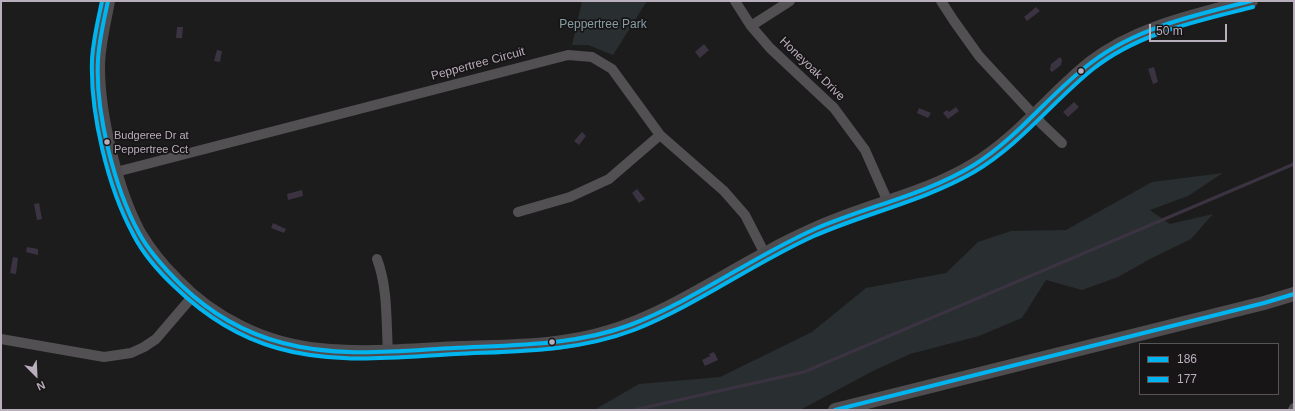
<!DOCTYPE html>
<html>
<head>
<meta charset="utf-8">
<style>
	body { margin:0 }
	#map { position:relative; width:1295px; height:411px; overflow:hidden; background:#1c1c1c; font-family:Helvetica,sans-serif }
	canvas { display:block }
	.frame { position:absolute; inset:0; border:2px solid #b9aebb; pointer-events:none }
	.legend { position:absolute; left:1139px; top:343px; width:140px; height:52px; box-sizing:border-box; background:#181517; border:1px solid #585259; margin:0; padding:5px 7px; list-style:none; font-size:12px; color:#b9aebb }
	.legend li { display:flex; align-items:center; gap:8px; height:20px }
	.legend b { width:20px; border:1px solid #585259 }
	.north { position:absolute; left:16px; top:355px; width:40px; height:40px; -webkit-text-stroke:3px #181517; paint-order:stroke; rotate:156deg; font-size:11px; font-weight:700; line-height:16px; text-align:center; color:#b9aebb }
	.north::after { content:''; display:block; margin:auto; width:14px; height:18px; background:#b9aebb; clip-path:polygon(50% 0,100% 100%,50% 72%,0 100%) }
	.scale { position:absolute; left:1149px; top:24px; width:78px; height:18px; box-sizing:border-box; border:2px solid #b9aebb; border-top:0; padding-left:5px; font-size:12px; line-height:14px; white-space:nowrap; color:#b9aebb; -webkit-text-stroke:3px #181517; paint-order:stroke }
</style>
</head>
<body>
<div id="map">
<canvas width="1295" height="411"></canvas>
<div class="frame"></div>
<ul class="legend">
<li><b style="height:5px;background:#00b5ef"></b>186</li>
<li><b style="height:5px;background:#00b5ef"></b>177</li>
</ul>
<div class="north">N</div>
<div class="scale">50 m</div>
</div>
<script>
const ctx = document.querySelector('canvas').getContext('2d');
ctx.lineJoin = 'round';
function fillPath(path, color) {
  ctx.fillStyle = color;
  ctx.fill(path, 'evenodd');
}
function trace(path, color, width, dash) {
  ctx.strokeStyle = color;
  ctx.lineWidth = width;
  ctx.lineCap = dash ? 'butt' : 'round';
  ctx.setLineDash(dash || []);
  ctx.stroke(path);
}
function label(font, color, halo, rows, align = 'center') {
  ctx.font = font + ' Helvetica,sans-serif';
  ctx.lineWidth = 3.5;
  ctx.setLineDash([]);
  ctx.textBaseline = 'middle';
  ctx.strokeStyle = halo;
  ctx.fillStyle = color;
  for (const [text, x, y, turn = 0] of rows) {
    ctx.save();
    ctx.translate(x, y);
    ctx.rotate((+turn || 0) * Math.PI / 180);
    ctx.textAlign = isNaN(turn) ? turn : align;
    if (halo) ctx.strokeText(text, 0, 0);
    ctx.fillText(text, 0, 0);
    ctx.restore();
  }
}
fillPath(new Path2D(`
	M582 1H647L613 55 588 45H572Z
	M1223 173 1188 196 1150 210 1170 224 1213 214 1191 239 1152 258 1118 277 1082 290 1046 280 1022 318 979 336 910 354 873 371 800 410H594L639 384 720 377 812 332 866 288 946 273 978 242 1011 231 1066 230 1152 182Z`), '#292e31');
fillPath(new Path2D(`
	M1036 7 1040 11 1027 21 1024 17Z
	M177 27H183L182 38H176Z
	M704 44 709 50 700 58 695 52Z
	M217 50 222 51 220 62 214 61Z
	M1060 57 1062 60 1061 65 1052 72 1050 70 1051 64Z
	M1154 67 1158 82 1153 84 1148 69Z
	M1074 102 1079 107 1068 117 1063 112Z
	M956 107 959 111 948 119 943 113 947 110 949 112Z
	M919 108 931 113 928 118 917 113Z
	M582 132 586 136 579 145 574 141Z
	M637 189 645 199 639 203 632 193Z
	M302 190 303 196 288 200 287 194Z
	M39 203 42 219 37 220 34 204Z
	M273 223 286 229 284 233 271 228Z
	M27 247 38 249V255L26 252Z
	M13 257 18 258 16 274 10 273Z
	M714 352 718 360 705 366 702 360 710 356 709 354Z`), '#3b3341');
trace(new Path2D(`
	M634 410 804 372 1294 164`), '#3b3341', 3);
trace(new Path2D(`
	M735 1 751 26 770 48 834 108 865 150 888 202
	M941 1 954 21 979 56 1042 124 1062 143
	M751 26 790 1
	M116 172 568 55 592 57 612 69 660 135 724 191 745 215 765 254
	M518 212 570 197 609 179 660 135
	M377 259C388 288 386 321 388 352
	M1 339 104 357 131 353 144 347 156 339 192 297
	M1293 410 1294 408`), '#525052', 10);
trace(new Path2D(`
	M108 1C104 23 98 45 98 67 98 115 116 191 139 233 149 250 162 266 176 280 213 319 265 345 320 350 365 355 416 350 461 348 511 346 561 347 609 332 667 314 716 280 769 252 786 242 804 234 822 226 872 204 927 194 974 165 1019 138 1051 94 1092 62 1138 27 1196 16 1251 1
	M835 410 1264 303 1294 294`), '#4f4c4f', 14);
trace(new Path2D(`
	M108 1C104 20 99 40 98 60 95 111 114 187 139 233 149 252 165 269 181 285 209 312 244 333 283 343 339 358 397 351 454 348 514 345 573 346 630 325 695 300 752 257 815 229 868 206 925 195 974 165 1019 137 1050 93 1092 62 1138 27 1196 15 1251 1
	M835 410 1264 303 1294 294`), '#00b5ef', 4);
trace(new Path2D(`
	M102 1C98 21 93 40 92 60 90 113 108 188 133 234 143 254 159 272 175 287 204 315 238 337 277 348 335 365 397 357 456 354 517 351 576 352 634 330 697 305 752 264 814 236 866 213 924 201 974 172 1020 145 1052 102 1093 69 1138 33 1198 21 1253 7`), '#00b5ef', 4);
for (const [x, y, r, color] of [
	[1081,71,3.5,"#b9aebb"],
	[107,142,3.5,"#b9aebb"],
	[552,342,3.5,"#b9aebb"]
]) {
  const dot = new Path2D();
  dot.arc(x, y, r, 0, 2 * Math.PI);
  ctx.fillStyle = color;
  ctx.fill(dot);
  trace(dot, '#181517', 1.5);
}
label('11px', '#b9aebb', '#181517', [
	["Budgeree Dr at",114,136],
	["Peppertree Cct",114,150]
], 'left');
label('12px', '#879ea4', '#181517', [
	["Peppertree Park",603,25]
]);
label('12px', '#b9aebb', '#181517', [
	["Peppertree Circuit",478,64,-15],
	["Honeyoak Drive",812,69,44]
]);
</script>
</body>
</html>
